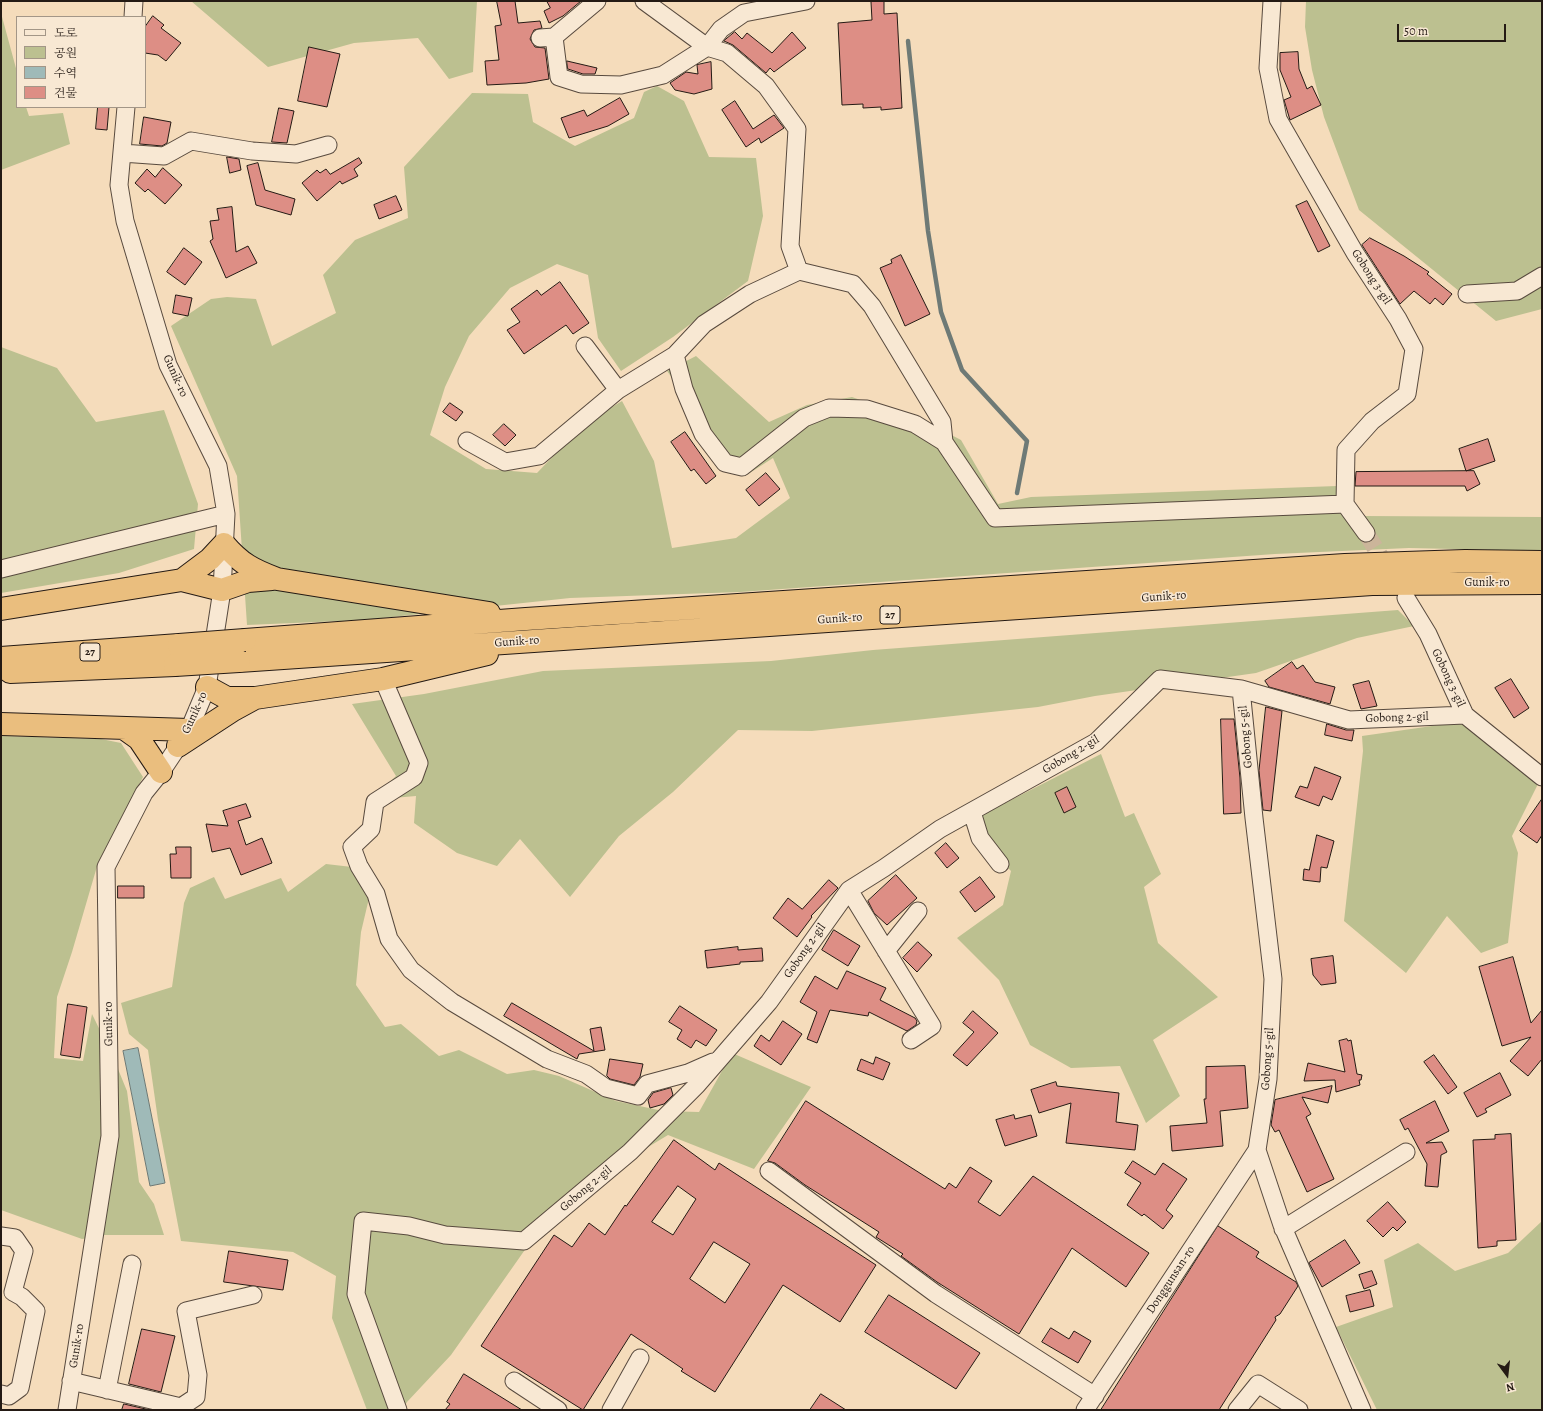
<!DOCTYPE html>
<html>
<head>
<meta charset="utf-8">
<style>
	body { margin:0 }
	#map { position:relative; width:1543px; height:1411px; overflow:hidden; background:#f5dcbb; font-family:Alegreya,"Noto Serif KR",serif }
	canvas { display:block }
	.frame { position:absolute; inset:0; border:2px solid #241a14; pointer-events:none }
	.legend { position:absolute; left:16px; top:16px; width:130px; height:92px; box-sizing:border-box; background:#f8e8d3; border:1px solid #a39687; margin:0; padding:5px 7px; list-style:none; font-size:12px; color:#241a14 }
	.legend li { display:flex; align-items:center; gap:8px; height:20px }
	.legend b { width:20px; border:1px solid #a39687 }
	.north { position:absolute; left:1487px; top:1355px; width:40px; height:40px; -webkit-text-stroke:3px #f8e8d3; paint-order:stroke; rotate:165deg; font-size:11px; font-weight:700; line-height:16px; text-align:center; color:#241a14 }
	.north::after { content:''; display:block; margin:auto; width:14px; height:18px; background:#241a14; clip-path:polygon(50% 0,100% 100%,50% 72%,0 100%) }
	.scale { position:absolute; left:1397px; top:24px; width:109px; height:18px; box-sizing:border-box; border:2px solid #241a14; border-top:0; padding-left:5px; font-size:12px; line-height:14px; white-space:nowrap; color:#241a14; -webkit-text-stroke:3px #f8e8d3; paint-order:stroke }
</style>
</head>
<body>
<div id="map">
<canvas width="1543" height="1411"></canvas>
<div class="frame"></div>
<ul class="legend">
<li><b style="height:5px;background:#f8e8d3"></b>도로</li>
<li><b style="height:11px;background:#bcc090"></b>공원</li>
<li><b style="height:11px;background:#9fbab8"></b>수역</li>
<li><b style="height:11px;background:#dd8e85"></b>건물</li>
</ul>
<div class="north">N</div>
<div class="scale">50 m</div>
</div>
<script>
const ctx = document.querySelector('canvas').getContext('2d');
ctx.lineJoin = 'round';
function fillPath(path, color) {
  ctx.fillStyle = color;
  ctx.fill(path, 'evenodd');
}
function trace(path, color, width, dash) {
  ctx.strokeStyle = color;
  ctx.lineWidth = width;
  ctx.lineCap = dash ? 'butt' : 'round';
  ctx.setLineDash(dash || []);
  ctx.stroke(path);
}
function label(font, color, halo, rows, align = 'center') {
  ctx.font = font + ' Alegreya,serif';
  ctx.lineWidth = 3;
  ctx.setLineDash([]);
  ctx.textBaseline = 'middle';
  ctx.strokeStyle = halo;
  ctx.fillStyle = color;
  for (const [text, x, y, turn = 0] of rows) {
    ctx.save();
    ctx.translate(x, y);
    ctx.rotate((+turn || 0) * Math.PI / 180);
    ctx.textAlign = isNaN(turn) ? turn : align;
    if (halo) ctx.strokeText(text, 0, 0);
    ctx.fillText(text, 0, 0);
    ctx.restore();
  }
}
fillPath(new Path2D(`
	M191 1H477L473 72 449 79 418 38 354 43 268 67Z
	M1306 1H1542V309L1496 321 1359 210 1324 117 1312 70 1305 27Z
	M1 13 17 72V107H26L29 116 63 113 70 144 1 170Z
	M657 86 684 101 709 157 756 158 763 216 748 281 673 337 621 371 598 338 588 275 557 264 510 288 469 336 445 387 430 435 486 469 537 473 584 424 622 401 654 461 672 548 736 538 790 498 773 458 745 476 667 371 696 356 769 422 807 405 852 397 934 426 961 440 998 504 1031 497 1337 486 1363 516 1542 517V551L1409 548 1275 554 740 592 570 598 364 620 247 625 237 476 171 326 211 299 227 297 256 299 272 346 336 313 323 275 355 240 408 218 404 167 472 93 528 94 533 122 575 146 634 118 644 92Z
	M1 347 57 368 96 422 164 410 198 504 194 549 119 573 1 593Z
	M1398 610 1414 626 1357 638 1256 673 1095 696 1038 707 812 731 738 730 673 792 619 836 570 897 520 839 497 866 457 853 414 823 416 796 370 800 396 776 352 704 424 694 543 671 771 661 873 650Z
	M1460 722 1540 780 1512 836 1518 853 1508 943 1481 953 1447 916 1406 973 1344 921 1363 751 1362 736Z
	M1 736 101 739 121 743 143 777 98 863 72 952 57 997 54 1058 83 1061 92 1014 113 1057 127 1091 139 1182 154 1204 164 1235H105L82 1239 1 1210Z
	M1101 754 1125 817 1134 813 1161 874 1144 887 1158 943 1218 997 1153 1040 1180 1096 1146 1123 1120 1066 1071 1068 1030 1045 999 980 957 938 1003 905 1011 871 964 824Z
	M326 864 352 867 370 894 361 932 356 985 385 1027 401 1024 439 1056 459 1050 507 1074 534 1070 559 1076 616 1101 663 1111 699 1112 732 1053 811 1087 754 1169 668 1135 635 1155 529 1244 451 1355 407 1402 402 1410H367L332 1318 336 1276 293 1252 181 1241 158 1120 148 1050 129 1034 121 1003 172 987 184 903 190 888 214 877 225 899 281 878 288 892Z
	M1542 1221V1410H1377L1336 1327 1393 1307 1384 1260 1418 1243 1455 1271 1508 1253Z`), '#bcc090');
const water = new Path2D(`
	M138 1048 165 1183 150 1186 123 1051Z`);
fillPath(water, '#9fbab8');
trace(water, '#6e7a76', 1);
trace(new Path2D(`
	M908 41 928 231 941 312 962 370 1027 441 1017 493`), '#6e7a76', 4.5);
const building = new Path2D(`
	M497 1H515L518 23 540 21 542 28 534 30 530 39 535 47 545 48 549 79 526 83 487 85 485 61 499 60 495 26 501 25Z
	M547 1H581L563 16 549 23 544 11 550 8Z
	M884 1V14L897 13 902 108 881 110V107L863 108V104L842 105 838 23 872 20 871 2Z
	M153 16 164 25 161 28 181 43 166 61 158 55 145 53V27Z
	M735 32 742 39 747 33 772 53 792 32 806 48 774 72 770 68 766 73 733 45 724 41Z
	M309 47 340 54 327 107 298 101Z
	M1298 52 1299 69 1307 89 1312 86 1321 105 1290 120 1284 100 1291 97 1280 70V53Z
	M567 61 597 68 595 74H583L568 69Z
	M711 62 712 89 694 94 675 90 670 83 686 72 698 74 697 65Z
	M620 98 629 114 608 126 569 138 561 118 584 110 587 116Z
	M735 101 753 129 774 115 784 128 761 143 759 138 746 147 722 110Z
	M98 107H109L107 130 96 129Z
	M279 108 294 111 287 143 272 142Z
	M144 117 171 122 167 143 162 146 140 144Z
	M227 157 239 159 241 170 230 173Z
	M359 158 362 163 354 169 358 176 342 184 340 181 317 201 302 183 317 170 320 173 326 169 330 174Z
	M258 163 265 190 295 199 291 215 256 205 247 166Z
	M163 168 182 185 165 204 148 189 145 192 135 183 147 169 155 177Z
	M396 196 402 210 379 219 374 205Z
	M1307 201 1330 246 1318 252 1296 206Z
	M232 207 236 252 248 246 257 263 226 278 210 241 213 239 210 221 219 220 217 209Z
	M1370 238 1404 256 1429 272 1427 274 1452 294 1443 305 1435 298 1430 304 1414 291 1400 304 1362 245Z
	M184 248 202 262 185 285 167 272Z
	M901 255 930 314 905 326 880 268 892 263 891 260Z
	M560 282 589 323 573 334 566 325 524 354 507 330 520 322 511 309 537 290 541 295Z
	M176 295 192 298 188 316 173 313Z
	M450 403 463 412 456 421 443 412Z
	M504 424 516 435 505 446 493 435Z
	M685 432 716 476 706 484 694 469 691 471 671 442Z
	M1488 439 1495 461 1466 471 1459 449Z
	M1474 471 1480 484 1467 491 1465 486H1355L1356 472Z
	M766 473 780 489 759 506 746 490Z
	M1292 662 1297 669 1303 665 1315 682 1335 687 1330 704 1269 687 1265 681Z
	M1511 679 1529 708 1514 718 1495 688Z
	M1369 681 1377 706 1361 709 1353 685Z
	M1266 707 1282 711 1271 811 1263 810 1259 771Z
	M1221 719H1234L1240 778 1241 813 1224 814Z
	M1327 724 1346 730H1354L1352 741 1325 735Z
	M1315 767 1341 777 1332 800 1323 796 1319 806 1295 797 1300 786 1307 788Z
	M1067 787 1076 807 1064 813 1055 793Z
	M1542 799V835L1537 843 1520 831Z
	M246 804 251 817 238 821 246 845 262 838 272 863 241 875 230 848 212 852 206 824 228 826 223 811Z
	M1317 835 1334 841 1327 868 1321 867 1320 882 1303 880 1304 869 1309 870Z
	M946 843 959 858 947 868 935 853Z
	M176 847H191V878H171L170 854H176Z
	M896 875 917 898 887 925 874 913 868 901Z
	M980 877 995 897 975 912 960 892Z
	M829 880 838 888 811 916 812 917 797 937 773 918 788 898 802 909Z
	M118 886H144V898H118Z
	M834 930 860 946 848 966 822 950Z
	M918 942 932 955 917 972 903 958Z
	M738 947V950L762 948 763 961 740 962V964L707 968 705 951Z
	M1333 956 1336 983 1321 985 1313 975 1311 959Z
	M1513 957 1531 1023 1542 1010V1059L1528 1076 1510 1061 1531 1037 1502 1046 1479 967Z
	M847 971 886 988 880 1000 915 1018 917 1021 916 1025 907 1031 869 1012 868 1016 830 1010 817 1043 807 1039 817 1012 800 1002 815 976 837 989Z
	M512 1003 594 1051 590 1029 601 1027 605 1050 579 1054 577 1059 504 1016Z
	M68 1004 87 1007 80 1058 61 1055Z
	M680 1006 717 1030 706 1046 696 1040 691 1048 677 1039 682 1030 669 1022Z
	M973 1011 998 1033 967 1066 953 1055 974 1032 963 1023Z
	M783 1021 802 1034 781 1065 754 1046 761 1035 769 1041Z
	M1347 1039 1348 1041 1351 1040 1357 1074 1362 1075 1361 1080H1359L1360 1085 1336 1092 1335 1080 1304 1081 1308 1063 1345 1072 1339 1041Z
	M1434 1055 1457 1087 1448 1094 1424 1062Z
	M876 1057 890 1063 883 1080 857 1070 861 1059 873 1064Z
	M610 1059 643 1064 640 1077 634 1085 610 1079 607 1076Z
	M1245 1066 1248 1108 1220 1111 1223 1146 1172 1151 1170 1126 1207 1123 1204 1099H1206V1067Z
	M1500 1073 1511 1095 1485 1109 1487 1112 1477 1117 1464 1093Z
	M1056 1082 1057 1086 1119 1093 1116 1122 1138 1125 1135 1150 1066 1143 1071 1103 1039 1113 1031 1090Z
	M1332 1086 1328 1103 1302 1097 1311 1114 1306 1117 1334 1179 1307 1192 1279 1130 1275 1132 1271 1125 1275 1100Z
	M671 1088 673 1095 664 1104 650 1108 648 1100 653 1093Z
	M806 1101 945 1189 949 1183 956 1188 970 1167 992 1181 978 1202 1000 1216 1033 1176 1149 1253 1126 1287 1072 1248 1019 1334 937 1282 901 1256 903 1254 876 1237 879 1232 805 1185 775 1163 768 1161Z
	M1435 1101 1449 1131 1426 1143 1442 1142 1447 1152 1441 1155 1438 1187 1425 1186 1427 1164 1408 1128 1405 1130 1400 1120Z
	M1014 1115 1015 1119 1031 1115 1037 1136 1005 1146 996 1120Z
	M1511 1134 1516 1240 1497 1241V1246L1478 1248 1473 1140 1495 1139V1135Z
	M674 1140 715 1170 719 1163 876 1265 840 1322 783 1285 715 1392 681 1371 683 1369 631 1334 583 1410 481 1346 554 1235 572 1247 589 1223 605 1235 625 1205 626 1206ZM678 1186 696 1199 673 1235 652 1222ZM714 1242 750 1264 725 1303 690 1279Z
	M1133 1161 1155 1175 1163 1163 1187 1179 1166 1210 1173 1216 1163 1229 1144 1214 1142 1216 1127 1205 1141 1183 1125 1173Z
	M1388 1202 1406 1222 1397 1231 1393 1227 1383 1237 1367 1221Z
	M1218 1226 1259 1252 1256 1257 1296 1282 1298 1286 1280 1314 1275 1317 1276 1320 1219 1410H1101Z
	M1345 1240 1360 1263 1322 1287 1309 1263Z
	M229 1251 288 1260 283 1290 224 1282Z
	M1372 1271 1377 1284 1364 1289 1359 1275Z
	M1370 1290 1374 1306 1350 1312 1346 1296Z
	M889 1295 980 1353 956 1389 865 1332Z
	M1051 1328 1069 1339 1074 1331 1091 1341 1078 1363 1042 1342Z
	M142 1329 175 1336 161 1392 129 1384Z
	M464 1374 522 1410H445L450 1404 447 1402Z
	M821 1394 846 1410H810Z
	M124 1404 150 1410H122Z`);
fillPath(building, '#dd8e85');
trace(building, '#241a14', 1);
trace(new Path2D(`
	M1366 533 1390 572`), '#cbb59a', 17, [17, 8]);
const minor = new Path2D(`
	M644 1 707 47 727 53 766 86 797 129 790 246 799 271
	M1272 1 1268 68 1278 119 1355 253 1398 319 1414 349 1407 394 1372 421 1346 450 1345 504 1366 533
	M133 17 134 1
	M554 37 559 77 581 84 621 85 663 75 707 47 721 29 744 13 806 1
	M540 38 554 37 597 1
	M122 153 164 156 191 141 252 151 296 154 328 145
	M1467 294 1517 291 1542 276
	M585 346 618 390 675 355
	M467 441 505 462 539 456 618 390
	M944 442 915 424 867 409 829 408 804 418 742 467 725 463 703 434 684 389 675 355 704 324 750 294 799 271 853 284 872 306 942 422 944 442 995 518 1345 504
	M1 569 226 514
	M1406 598 1428 634 1465 715 1542 777
	M383 679 419 763 414 777 375 802 371 829 352 847 359 866 376 894 389 939 411 970 452 1002 547 1059 586 1074 606 1088 638 1096 647 1084 688 1073 713 1062
	M1241 689 1254 818 1273 979 1268 1079 1257 1150 1282 1225 1362 1410
	M972 812 980 838 1000 864
	M849 890 932 1026 911 1040
	M886 951 918 911
	M769 1171 936 1294 1095 1396
	M1283 1229 1406 1152
	M1 1236 15 1238 24 1251 13 1292 22 1297 36 1311 20 1388 9 1396 1 1394
	M71 1381 181 1407 196 1397 198 1375 186 1311 253 1295
	M514 1381 558 1410
	M107 1390 132 1264
	M67 1410 110 1136 106 867 144 793 161 772 189 730 207 687 222 590 226 514 218 466 168 365 125 221 119 185 126 107
	M398 1410 356 1294 363 1221 409 1226 445 1235 524 1241 630 1152 697 1085 769 1002 849 890 884 868 940 829 1096 742 1160 679 1241 689 1349 720 1465 715
	M611 1410 640 1358
	M1085 1410 1257 1150
	M1237 1410 1258 1384 1299 1410`);
const highway = new Path2D(`
	M182 580 210 559 224 544C241 564 253 570 277 579L489 613
	M1 609 182 580 222 590 248 581 272 579
	M245 640 526 619 1345 565 1465 561 1542 562
	M1 658 179 645
	M239 661 1372 584 1542 583
	M10 672 175 665
	M207 687 227 698H255
	M1 724 189 730
	M125 729 139 739 161 772
	M178 746 233 710 255 698 383 679 487 654`);
trace(minor, '#584a3e', 19);
trace(highway, '#241a14', 24);
trace(minor, '#f8e8d3', 17);
trace(highway, '#eabe7e', 22);
const highwayBridge = new Path2D(`
	M179 645 245 640
	M175 665 239 661`);
trace(highwayBridge, '#241a14', 24, []);
trace(highwayBridge, '#eabe7e', 22);
for (const [x, y, w] of [
	[890,615,20],
	[90,652,20]
]) {
  const box = new Path2D();
  box.roundRect(x - w / 2, y - 9, w, 18, 3);
  ctx.fillStyle = '#f8e8d3';
  ctx.fill(box);
  trace(box, '#241a14', 1);
}
label('bold 11px', '#241a14', null, [
	["27",890,615],
	["27",90,652]
]);
label('12px', '#241a14', '#f8e8d3', [
	["Gobong 3-gil",1371,277,57],
	["Gunik-ro",175,376,66],
	["Gunik-ro",1487,583],
	["Gunik-ro",1164,597,-4],
	["Gunik-ro",840,619,-4],
	["Gunik-ro",517,642,-4],
	["Gobong 3-gil",1448,678,65],
	["Gunik-ro",195,713,-65],
	["Gobong 2-gil",1397,718,-2],
	["Gobong 5-gil",1246,737,-95],
	["Gobong 2-gil",1071,755,-31],
	["Gobong 2-gil",805,951,-55],
	["Gunik-ro",109,1024,-91],
	["Gobong 5-gil",1268,1059,-86],
	["Gobong 2-gil",586,1189,-40],
	["Donggunsan-ro",1171,1280,-57],
	["Gunik-ro",77,1346,-81]
]);
</script>
</body>
</html>
